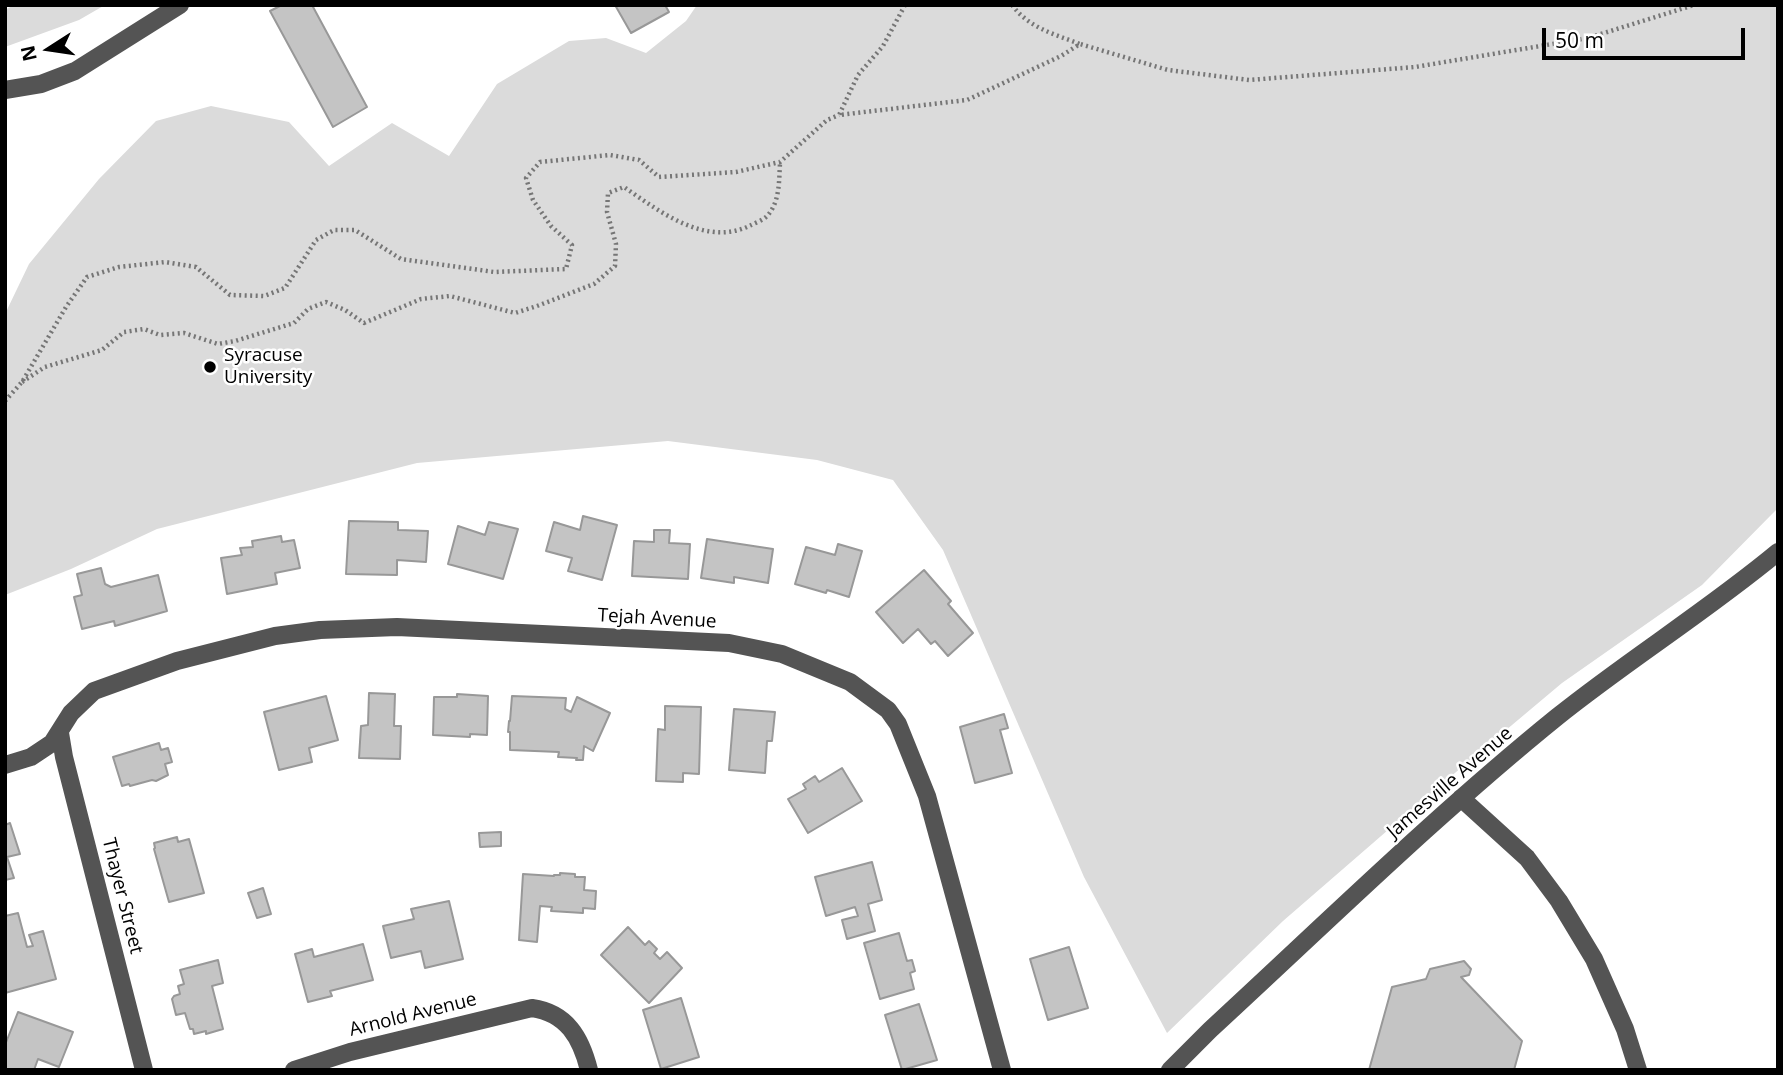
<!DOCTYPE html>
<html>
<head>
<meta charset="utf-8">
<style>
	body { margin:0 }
	#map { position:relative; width:1783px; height:1075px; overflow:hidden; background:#fff; font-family:"Open Sans",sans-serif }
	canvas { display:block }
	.frame { position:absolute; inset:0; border:7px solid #000; pointer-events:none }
	.north { position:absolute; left:14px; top:14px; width:70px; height:70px; -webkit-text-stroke:5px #fff; paint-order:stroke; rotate:258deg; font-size:19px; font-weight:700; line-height:28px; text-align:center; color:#000 }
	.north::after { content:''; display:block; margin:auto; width:24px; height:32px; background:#000; clip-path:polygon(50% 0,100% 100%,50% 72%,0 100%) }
	.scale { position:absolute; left:1542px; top:28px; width:203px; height:32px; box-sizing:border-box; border:4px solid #000; border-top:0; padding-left:9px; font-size:21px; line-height:24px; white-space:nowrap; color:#000; -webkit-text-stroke:5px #fff; paint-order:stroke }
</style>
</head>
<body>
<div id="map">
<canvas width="1783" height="1075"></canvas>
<div class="frame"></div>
<div class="north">N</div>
<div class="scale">50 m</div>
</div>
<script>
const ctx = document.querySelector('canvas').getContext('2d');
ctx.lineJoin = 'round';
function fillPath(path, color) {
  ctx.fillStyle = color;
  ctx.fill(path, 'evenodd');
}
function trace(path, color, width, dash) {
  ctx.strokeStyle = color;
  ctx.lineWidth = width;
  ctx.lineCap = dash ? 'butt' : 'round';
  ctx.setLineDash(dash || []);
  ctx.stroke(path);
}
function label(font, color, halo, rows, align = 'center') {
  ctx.font = font + ' "Open Sans",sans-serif';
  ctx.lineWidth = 5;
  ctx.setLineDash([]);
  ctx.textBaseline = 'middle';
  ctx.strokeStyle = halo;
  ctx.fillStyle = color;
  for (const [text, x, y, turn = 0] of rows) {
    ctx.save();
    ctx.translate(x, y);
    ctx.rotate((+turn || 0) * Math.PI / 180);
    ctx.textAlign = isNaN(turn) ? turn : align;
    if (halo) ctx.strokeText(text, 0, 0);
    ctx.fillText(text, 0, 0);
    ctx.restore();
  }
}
fillPath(new Path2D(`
	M14 5H105L79 20 5 47V10Z
	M697 5H1778V508L1702 585 1562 683 1418 804 1283 921 1167 1033 1084 877 943 550 893 480 817 460 668 441 417 463 157 529 71 569 5 595V314L29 264 99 179 156 121 211 106 289 122 329 166 392 123 449 156 497 84 569 41 606 38 646 53 686 21Z`), '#dbdbdb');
const building = new Path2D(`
	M282 5H312L367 107 333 127 270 11Z
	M615 5H665L669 12 631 33Z
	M583 516 617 525 602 580 568 571 572 558 546 551 554 522 580 530Z
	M349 521 398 522V530L428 531 426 562 397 560V575L346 574Z
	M489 522 518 529 503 579 448 564 458 526 485 535Z
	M654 530H670L669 543 690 544 688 579 632 576 634 541 654 542Z
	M281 536 282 542 294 540 300 568 275 573 277 584 227 594 221 558 242 555 240 548 253 547 252 541Z
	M707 539 773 549 768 583 734 577V583L701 578Z
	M838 544 862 551 849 597 827 590 826 593 795 584 806 547 835 555Z
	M101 568 105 584 111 587 158 575 167 611 115 626 114 621 82 629 74 597 82 595 77 574Z
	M924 570 951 601 948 604 973 633 948 656 935 641 931 644 918 629 903 643 876 612Z
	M369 693 395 694 394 726H401L400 759 359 758 361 726 368 725Z
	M457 694 488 696 487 735 470 734V737L433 735 434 697H457Z
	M326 696 338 740 309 748 312 762 279 770 264 712Z
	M512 696 566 698 565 709 571 712 577 697 610 713 593 751 584 746 583 760H576L577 758 558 757 559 752 510 750V732H508L509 721H510Z
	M665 706 701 707 699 774 683 773V782L656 781 658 729 665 730Z
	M734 709 775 712 772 741H767L765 773 729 770Z
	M1004 714 1008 728 1000 730 1012 773 975 783 960 727Z
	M159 743 161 750 168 748 172 762 165 764 168 775 156 781 152 780 130 786 129 784 122 786 113 757Z
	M842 768 862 801 808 833 788 799 806 789 803 784 815 776 819 782Z
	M10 823 20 854 7 857 14 878 5 880V825Z
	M501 832V846L480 847 479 833Z
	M177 837 178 842 189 839 204 893 169 902 154 849 155 848 154 843Z
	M872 862 882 900 868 904 875 931 847 939 842 920 858 916 855 907 826 916 815 877Z
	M560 873 575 874V877H585L584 890 596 891 595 909 583 908V913L551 911 552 907 540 906 537 942 519 940 523 874 554 876V875H560Z
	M263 888 271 914 257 918 248 893Z
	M449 901 463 959 425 968 421 951 391 958 383 926 414 919 411 909Z
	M18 913 27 947 33 946 29 935 43 931 56 979 5 993V916Z
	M628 927 645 945 649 941 657 949 654 953 660 959 667 952 682 968 649 1003 601 955Z
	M899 933 907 961 912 960 915 971 910 973 914 989 880 999 864 943Z
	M363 944 373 980 330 991 332 996 308 1002 295 954 312 949 314 957Z
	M1069 947 1088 1008 1048 1020 1030 959Z
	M218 960 223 983 212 986 223 1029 206 1034V1031L194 1034 193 1029H190L185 1013 176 1015 172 999 174 996 180 994 178 986 184 984 180 970Z
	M1464 961 1471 969 1469 975 1461 977 1522 1041 1514 1070H1369L1392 987 1426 979 1430 969Z
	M681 998 699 1057 661 1069 643 1010Z
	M919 1004 937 1060 902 1070 885 1015Z
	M18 1012 73 1032 59 1067 38 1059 34 1070H5V1045Z`);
fillPath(building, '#c4c4c4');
trace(building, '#989898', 2);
trace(new Path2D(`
	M905 5 883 46 858 75 839 115 967 100 1061 56 1080 44 1168 70 1249 80 1415 67 1588 38 1694 5
	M1012 5C1029 28 1054 34 1080 44
	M22 382 45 367 102 350 124 332 144 329 160 335 184 333 218 344 235 341 294 323 308 309 326 302 345 310 364 323 421 299 450 296 515 313 537 306 594 284 615 266 616 244 607 212 608 193 624 187C659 211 705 247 749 226 755 223 764 220 768 215 780 201 779 180 780 163
	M5 401 22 382 66 307 87 277 119 267 165 262 196 267 230 295 264 296 285 288 316 240 334 230H355L401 259 494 272 566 269 572 245 551 226 533 200 526 178 540 162 610 155 639 160 659 177 736 172 780 162 827 120 839 115`), '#767676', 4.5, [2, 3.5]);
trace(new Path2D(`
	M5 90 41 84 75 71 180 5
	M60 733 64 757 144 1070
	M5 765 31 757 52 743 71 713 94 691 177 661 275 636 320 630 397 627 729 643 782 654 850 682 888 710 898 724 927 796 1002 1070
	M1461 798 1527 858 1559 901 1594 959 1625 1029 1638 1070
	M294 1070 350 1052 532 1008C567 1013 581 1038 589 1070
	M1170 1070 1210 1030C1324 925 1436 815 1557 717 1628 660 1707 611 1778 552`), '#545454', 18);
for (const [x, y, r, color] of [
	[210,367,7,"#000"]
]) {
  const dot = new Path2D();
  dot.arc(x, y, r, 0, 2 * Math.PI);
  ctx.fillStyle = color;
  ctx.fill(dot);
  trace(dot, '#fff', 2.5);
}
label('19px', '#000', '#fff', [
	["Syracuse",224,356],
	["University",224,378]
], 'left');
label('19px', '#000', '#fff', [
	["Tejah Avenue",657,619,3],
	["Jamesville Avenue",1450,783,-41],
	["Thayer Street",122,896,76],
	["Arnold Avenue",413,1015,-14]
]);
</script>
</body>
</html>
